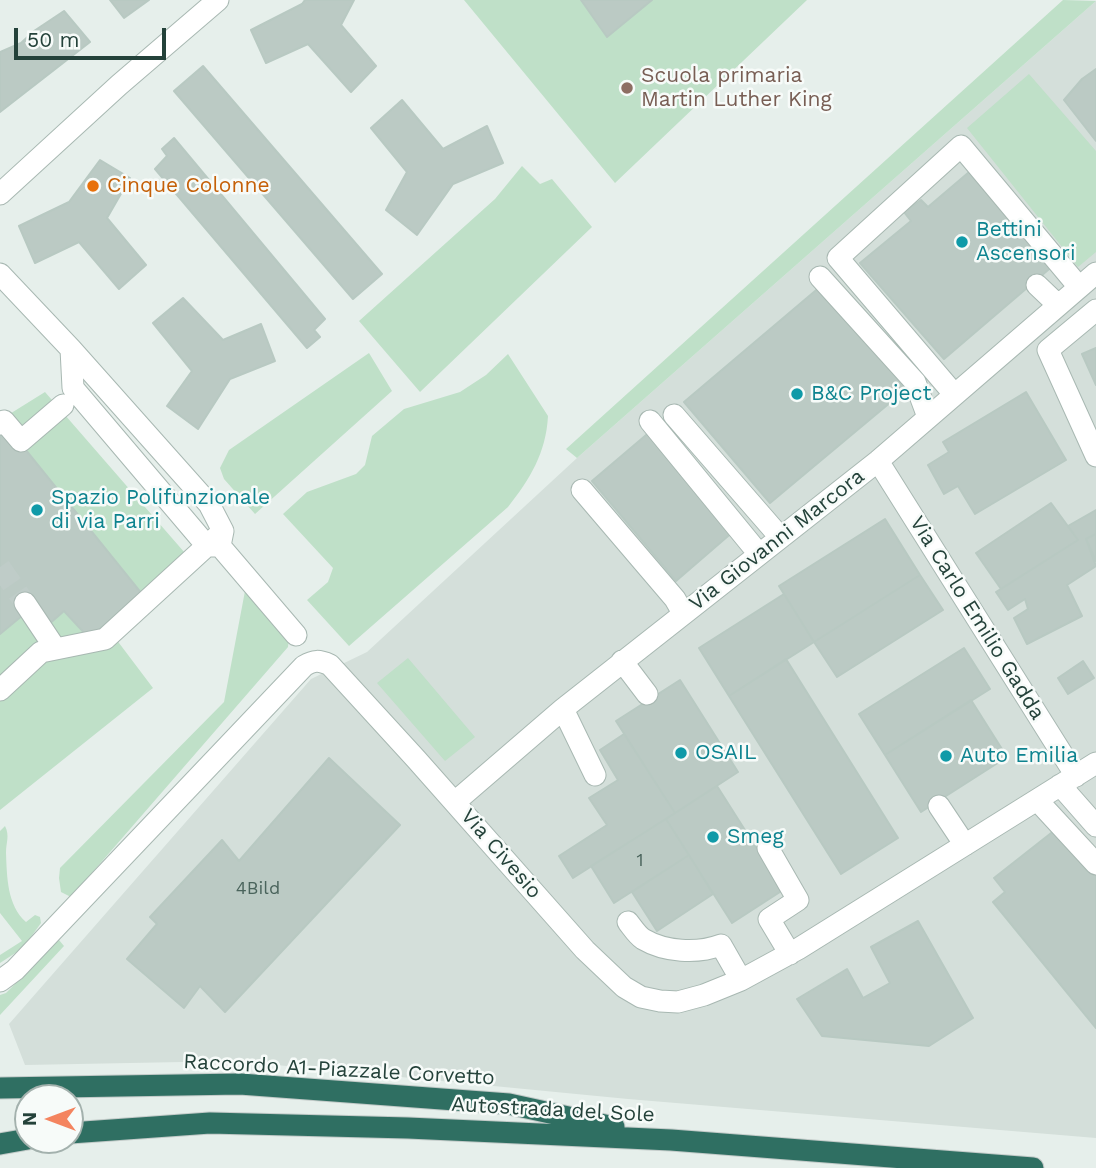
<!DOCTYPE html>
<html>
<head>
<meta charset="utf-8">
<style>
	body { margin:0 }
	#map { position:relative; width:1096px; height:1168px; overflow:hidden; background:#e6efeb; font-family:"Work Sans",sans-serif }
	canvas { display:block }
	.north { position:absolute; left:14px; top:1084px; width:70px; height:70px; box-sizing:border-box; background:#f7fbf9; border:2px solid #a3b1ad; border-radius:50%; rotate:270deg; font-size:19px; font-weight:700; line-height:28px; text-align:center; color:#24423a }
	.north::after { content:''; display:block; margin:auto; width:24px; height:32px; background:#f4845f; clip-path:polygon(50% 0,100% 100%,50% 72%,0 100%) }
	.scale { position:absolute; left:14px; top:28px; width:152px; height:32px; box-sizing:border-box; border:4px solid #24423a; border-top:0; padding-left:9px; font-size:21px; line-height:24px; white-space:nowrap; color:#24423a; -webkit-text-stroke:5px #f7fbf9; paint-order:stroke }
</style>
</head>
<body>
<div id="map">
<canvas width="1096" height="1168"></canvas>
<div class="north">N</div>
<div class="scale">50 m</div>
</div>
<script>
const ctx = document.querySelector('canvas').getContext('2d');
ctx.lineJoin = 'round';
function fillPath(path, color) {
  ctx.fillStyle = color;
  ctx.fill(path, 'evenodd');
}
function trace(path, color, width, dash) {
  ctx.strokeStyle = color;
  ctx.lineWidth = width;
  ctx.lineCap = dash ? 'butt' : 'round';
  ctx.setLineDash(dash || []);
  ctx.stroke(path);
}
function label(font, color, halo, rows, align = 'center') {
  ctx.font = font + ' "Work Sans",sans-serif';
  ctx.lineWidth = 5;
  ctx.setLineDash([]);
  ctx.textBaseline = 'middle';
  ctx.strokeStyle = halo;
  ctx.fillStyle = color;
  for (const [text, x, y, turn = 0] of rows) {
    ctx.save();
    ctx.translate(x, y);
    ctx.rotate((+turn || 0) * Math.PI / 180);
    ctx.textAlign = isNaN(turn) ? turn : align;
    if (halo) ctx.strokeText(text, 0, 0);
    ctx.fillText(text, 0, 0);
    ctx.restore();
  }
}
fillPath(new Path2D(`
	M1096 1V1138L628 1099 235 1061 25 1065 9 1024 311 679 367 652 577 458Z`), '#d4dfda');
fillPath(new Path2D(`
	M464 0H807L615 183Z
	M1063 0 1096 1 577 458 566 449Z
	M1029 74 1096 151V252L1078 267 967 128Z
	M522 166 540 184 552 179 592 227 420 392 359 321 495 199Z
	M369 353 392 391 255 514 224 479 220 468 229 450Z
	M508 354 548 416C546 453 530 479 508 507L349 646 307 600 328 582 333 568 283 514 307 492 356 474 365 465 372 436 404 409 460 392 486 375Z
	M45 392 198 568 116 639 153 688 0 810V420Z
	M250 585 289 637 288 647 71 897 61 892 59 878 60 868 224 702 245 591Z
	M408 658 475 737 445 761 377 683Z
	M5 826C10 836 6 842 6 853 7 877 7 905 26 922L35 915 40 917 41 923 23 948 0 963V955L22 941 0 913V831Z
	M59 940 64 946 0 1015V995L6 993Z`), '#bfe0c8');
const building = new Path2D(`
	M110 0H149L124 18Z
	M305 0H354L341 25 376 66 351 92 308 44 266 63 251 30 302 4Z
	M581 0H652L607 37Z
	M64 11 90 42 0 112V52L21 43 34 31Z
	M203 66 382 274 353 299 174 91Z
	M1096 69V141L1064 100 1082 79Z
	M402 100 443 149 487 126 503 163 453 184 417 235 386 210 407 172 371 128Z
	M174 138 325 319 314 330 320 337 307 348 155 169 167 156 162 149Z
	M100 160 130 178 107 218 146 265 119 289 79 242 35 263 19 226 69 202Z
	M975 167 1055 264 944 359 860 263 911 221 904 212 921 200 928 207Z
	M821 286 910 386 770 503 684 402Z
	M183 298 223 340 261 324 275 361 230 379 198 429 167 406 192 371 153 323Z
	M1096 348V385L1082 354Z
	M1026 392 1066 460 975 514 958 486 944 494 928 465 949 452 943 442Z
	M4 423 142 594 89 638 64 611 48 625 23 615 0 634V426Z
	M652 430 735 530 676 581 592 481Z
	M1051 503 1078 540 1001 589 976 553Z
	M1096 510V534L1086 539 1096 566 1067 585 1082 616 1027 644 1014 618 1028 609 1025 599 1008 610 996 592 1078 540 1068 526Z
	M885 519 920 575 814 642 779 586Z
	M1096 534V561L1086 539Z
	M920 575 943 610 837 677 814 642Z
	M784 594 814 642 729 696 699 648Z
	M964 648 990 689 885 755 859 714Z
	M786 659 898 838 841 874 729 696Z
	M1083 661 1094 678 1068 694 1058 678Z
	M680 680 738 772 675 813 616 721Z
	M971 700 1007 757 921 812 885 755Z
	M624 734 675 813 573 878 559 856 607 825 589 798 618 780 600 750Z
	M329 758 400 825 225 1012 200 986 184 1008 127 959 157 924 150 917 222 840 239 861Z
	M717 786 783 890 732 923 666 819Z
	M666 819 689 855 614 903 591 866Z
	M1055 830 1087 871 1094 864 1096 866V1028L993 902 1005 892 994 878Z
	M689 855 713 894 657 931 632 892Z
	M918 921 973 1018 929 1046 822 1036 797 999 847 969 863 998 890 983 871 947Z`);
fillPath(building, '#bbcac4');
trace(building, '#b8c9c2', 2);
trace(new Path2D(`
	M0 567 25 603`), '#bfccc8', 21, [21, 10]);
const minor = new Path2D(`
	M0 194 119 85 218 0
	M0 274 71 349 209 504 223 531 220 546
	M820 277 915 382 928 417
	M1037 285 1058 305
	M1096 310 1048 350 1096 456
	M71 349 73 388 207 546H218
	M954 394 838 258 961 146 1079 287
	M674 415 780 537
	M650 421 759 554
	M0 424 4 421 21 441 63 405
	M878 461 1076 776
	M582 490 675 599 683 613
	M220 546 296 635
	M25 603 55 648
	M622 661 647 694
	M0 690 41 652 105 639 223 531
	M563 709 595 775
	M1060 785 1096 826
	M1037 800 1096 864
	M455 802 563 709 878 461 1096 273
	M939 806 965 845
	M768 848 798 900 769 919 790 954
	M628 922C632 927 637 935 643 939 665 952 697 954 721 945L741 980
	M0 981 15 970 304 666C314 660 319 660 330 665L416 759 585 950 624 987 641 997 660 1001 678 1002 704 995 741 980 798 949 1096 763`);
const highway = new Path2D(`
	M0 1088 240 1084 509 1104 614 1127
	M70 1133 210 1123 408 1128 671 1140 1033 1168
	M0 1144 28 1139`);
trace(minor, '#a8b8b2', 23);
trace(highway, '#c2cac8', 23);
trace(minor, '#fff', 21);
trace(highway, '#2f6f62', 21);
for (const [x, y, r, color] of [
	[627,88,7,"#8d6e63"],
	[93,186,7,"#e8710a"],
	[962,242,7,"#0f9aa8"],
	[797,394,7,"#0f9aa8"],
	[37,510,7,"#0f9aa8"],
	[681,753,7,"#0f9aa8"],
	[946,756,7,"#0f9aa8"],
	[713,837,7,"#0f9aa8"]
]) {
  const dot = new Path2D();
  dot.arc(x, y, r, 0, 2 * Math.PI);
  ctx.fillStyle = color;
  ctx.fill(dot);
  trace(dot, '#f7fbf9', 2.5);
}
label('18px', '#4a645c', null, [
	["1",640,861],
	["4Bild",258,889]
]);
label('21px', '#785e54', '#f7fbf9', [
	["Scuola primaria",641,76],
	["Martin Luther King",641,100]
], 'left');
label('21px', '#c56008', '#f7fbf9', [
	["Cinque Colonne",107,186]
], 'left');
label('21px', '#0d838f', '#f7fbf9', [
	["Bettini",976,230],
	["Ascensori",976,254],
	["B&C Project",811,394],
	["Spazio Polifunzionale",51,498],
	["di via Parri",51,522],
	["OSAIL",695,753],
	["Auto Emilia",960,756],
	["Smeg",727,837]
], 'left');
label('21px', '#24423a', '#f7fbf9', [
	["Via Giovanni Marcora",777,540,-38],
	["Via Carlo Emilio Gadda",977,618,58],
	["Via Civesio",501,854,49],
	["Raccordo A1-Piazzale Corvetto",339,1070,3],
	["Autostrada del Sole",553,1110,3]
]);
</script>
</body>
</html>
